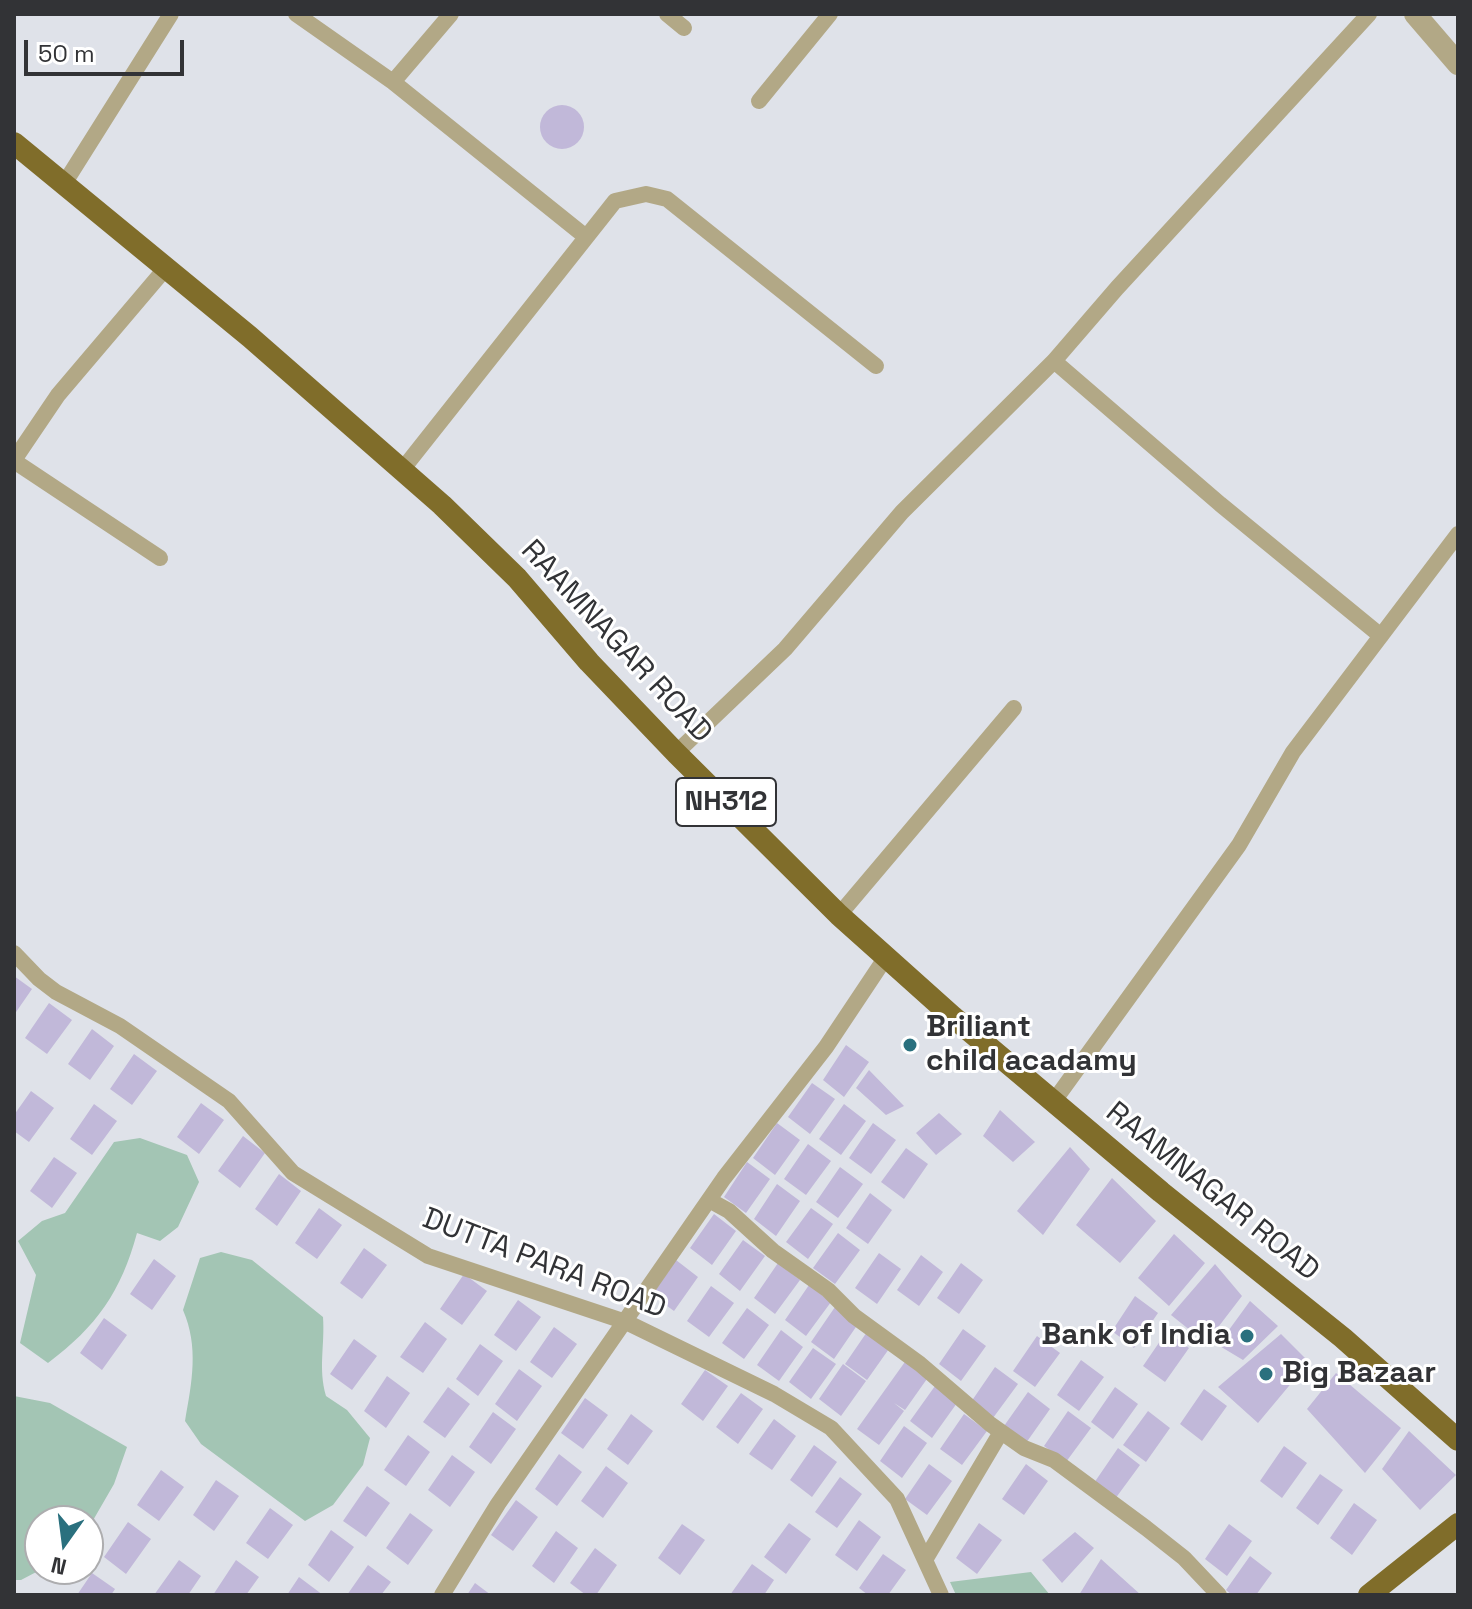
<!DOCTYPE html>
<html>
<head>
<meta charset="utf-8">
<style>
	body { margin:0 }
	#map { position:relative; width:1472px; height:1609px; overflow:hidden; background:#dfe2e9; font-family:"Space Grotesk",sans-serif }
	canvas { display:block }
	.frame { position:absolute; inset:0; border:16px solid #323336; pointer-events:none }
	.north { position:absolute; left:24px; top:1505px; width:80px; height:80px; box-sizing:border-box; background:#fff; border:2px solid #adadaf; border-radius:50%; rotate:194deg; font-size:22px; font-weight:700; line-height:32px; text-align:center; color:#323336 }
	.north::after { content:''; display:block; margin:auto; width:28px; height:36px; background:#2a707e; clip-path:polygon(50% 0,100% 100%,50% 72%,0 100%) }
	.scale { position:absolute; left:24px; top:40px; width:160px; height:36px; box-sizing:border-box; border:4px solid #323336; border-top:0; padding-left:10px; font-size:24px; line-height:28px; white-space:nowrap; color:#323336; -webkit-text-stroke:6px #fff; paint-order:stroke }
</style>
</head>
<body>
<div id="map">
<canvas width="1472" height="1609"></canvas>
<div class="frame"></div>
<div class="north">N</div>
<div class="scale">50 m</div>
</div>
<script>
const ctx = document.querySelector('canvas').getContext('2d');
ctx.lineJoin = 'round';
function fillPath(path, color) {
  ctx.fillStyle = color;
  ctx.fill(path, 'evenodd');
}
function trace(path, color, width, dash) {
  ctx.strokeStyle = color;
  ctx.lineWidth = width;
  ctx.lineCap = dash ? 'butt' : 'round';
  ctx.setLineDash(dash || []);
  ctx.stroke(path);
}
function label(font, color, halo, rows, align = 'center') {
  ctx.font = font + ' "Space Grotesk",sans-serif';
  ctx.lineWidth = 6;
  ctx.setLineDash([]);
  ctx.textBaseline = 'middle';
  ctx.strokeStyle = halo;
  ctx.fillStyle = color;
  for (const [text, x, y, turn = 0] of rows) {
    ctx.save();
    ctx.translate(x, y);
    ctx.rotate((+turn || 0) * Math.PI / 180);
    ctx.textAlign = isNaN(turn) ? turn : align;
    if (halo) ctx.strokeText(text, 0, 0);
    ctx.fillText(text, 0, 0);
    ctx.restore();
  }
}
fillPath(new Path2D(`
	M140 1138 187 1155 199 1182 178 1227 160 1241 137 1233C121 1292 97 1326 48 1363L20 1343 36 1275 18 1241 42 1221 65 1213 114 1142Z
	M221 1252 252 1260 323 1317C325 1346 318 1368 326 1396L347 1410 370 1438 363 1465 333 1505 305 1521 201 1444 185 1421C192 1382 199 1347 183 1310L200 1258Z
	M14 1396 50 1403 127 1447 114 1484 88 1529V1521H40V1569H42L21 1580H14Z
	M1031 1572 1050 1595H956L950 1582Z`), '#a3c5b4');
fillPath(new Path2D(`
	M540 127a22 22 0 1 1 44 0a22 22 0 1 1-44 0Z
	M14 976 32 989 14 1015Z
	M49 1003 72 1020 47 1054 25 1038Z
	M92 1029 114 1046 90 1080 68 1064Z
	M846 1045 869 1062 844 1097 823 1080Z
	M134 1054 157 1071 132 1105 110 1089Z
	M869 1070 904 1106 886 1115 856 1088Z
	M812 1083 835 1099 810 1134 788 1117Z
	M31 1091 54 1108 29 1142 14 1131V1115Z
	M201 1103 224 1120 199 1154 177 1137Z
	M94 1104 117 1121 92 1155 70 1139Z
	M844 1104 866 1121 841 1155 819 1139Z
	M1000 1110 1035 1142 1013 1162 983 1136Z
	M939 1113 962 1134 936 1155 916 1133Z
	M777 1123 800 1140 775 1175 753 1158Z
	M873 1123 896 1140 871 1174 849 1158Z
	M243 1136 265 1153 240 1188 218 1171Z
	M808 1144 831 1161 806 1195 784 1179Z
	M1070 1147 1090 1169 1043 1235 1017 1211Z
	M906 1148 928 1164 904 1199 881 1182Z
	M54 1157 77 1173 52 1208 30 1191Z
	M747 1162 770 1179 746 1213 724 1197Z
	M840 1167 863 1184 838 1218 816 1202Z
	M279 1174 301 1191 277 1226 255 1209Z
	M1112 1178 1156 1221 1120 1263 1076 1225Z
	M777 1184 800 1201 776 1236 754 1219Z
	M870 1193 892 1210 868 1244 846 1228Z
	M319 1208 342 1225 317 1259 295 1243Z
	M811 1208 833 1224 808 1259 786 1242Z
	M714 1214 736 1231 712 1265 690 1248Z
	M838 1233 860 1250 835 1284 813 1268Z
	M1174 1234 1205 1263 1169 1306 1138 1278Z
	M743 1240 765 1256 740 1291 719 1274Z
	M364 1248 387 1265 362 1299 340 1283Z
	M879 1253 901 1269 877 1304 855 1288Z
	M921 1255 943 1272 919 1306 897 1290Z
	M154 1259 176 1276 152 1310 130 1294Z
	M676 1260 698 1277 674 1311 652 1295Z
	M778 1263 800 1280 775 1314 754 1298Z
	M961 1263 983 1280 959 1314 937 1298Z
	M1215 1264 1242 1296 1206 1343 1171 1315Z
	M464 1274 487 1291 462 1325 440 1309Z
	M809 1285 831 1302 806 1336 785 1320Z
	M711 1286 734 1303 709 1337 687 1321Z
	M1135 1296 1158 1313 1134 1348 1112 1331Z
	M518 1300 541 1317 516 1351 494 1335Z
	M1250 1301 1278 1326 1243 1360 1218 1345Z
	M835 1307 858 1324 834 1359 811 1342Z
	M747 1308 769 1325 744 1359 722 1343Z
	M104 1318 127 1335 102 1370 80 1353Z
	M425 1322 447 1339 423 1373 400 1357Z
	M554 1327 577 1344 552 1378 530 1362Z
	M869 1329 891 1346 867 1380 845 1364Z
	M963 1329 986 1346 961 1381 939 1364Z
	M781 1330 803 1347 779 1381 757 1365Z
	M1167 1331 1189 1348 1165 1382 1143 1366Z
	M1281 1334 1309 1362 1258 1423 1218 1387Z
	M1037 1336 1060 1353 1035 1387 1013 1371Z
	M354 1339 377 1356 352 1390 330 1374Z
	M480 1344 503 1361 478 1396 456 1379Z
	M813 1348 836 1364 811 1399 789 1382Z
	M907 1359 929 1376 905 1410 894 1403 904 1411 879 1445 857 1429Z
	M1081 1360 1104 1377 1079 1411 1057 1395Z
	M843 1364 866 1381 841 1416 819 1399Z
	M995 1367 1018 1384 993 1418 971 1402Z
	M519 1369 542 1386 517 1421 495 1404Z
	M705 1370 728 1386 703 1421 681 1404Z
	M1336 1373 1401 1428 1365 1473 1307 1409Z
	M387 1376 410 1393 386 1428 364 1411Z
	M935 1386 957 1403 932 1438 910 1421Z
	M448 1387 470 1404 445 1438 423 1422Z
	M1115 1387 1138 1404 1113 1439 1091 1422Z
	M1204 1389 1227 1406 1202 1441 1180 1424Z
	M1028 1392 1050 1409 1026 1443 1004 1426Z
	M741 1393 763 1409 738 1444 716 1427Z
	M585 1398 608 1415 583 1449 561 1433Z
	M1068 1411 1091 1428 1066 1462 1044 1446Z
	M1148 1411 1170 1428 1146 1462 1123 1445Z
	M493 1412 516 1429 491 1464 469 1447Z
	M631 1414 653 1431 628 1465 607 1449Z
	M964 1414 987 1431 962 1465 940 1449Z
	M774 1419 796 1436 772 1470 749 1454Z
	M904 1426 927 1443 902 1478 880 1461Z
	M1409 1431 1456 1475 1420 1510 1382 1469Z
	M408 1435 430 1452 406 1486 384 1470Z
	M814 1445 837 1462 812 1497 790 1480Z
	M1284 1446 1307 1463 1282 1498 1260 1481Z
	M1118 1448 1140 1465 1115 1499 1094 1483Z
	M559 1454 582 1472 557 1506 535 1489Z
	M452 1455 475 1472 450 1507 428 1490Z
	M929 1464 952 1481 927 1515 905 1499Z
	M1026 1464 1048 1481 1024 1515 1002 1499Z
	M606 1466 628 1483 603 1518 581 1501Z
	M161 1470 184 1487 159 1521 137 1505Z
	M1320 1474 1343 1490 1318 1525 1296 1508Z
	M840 1477 862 1494 837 1528 815 1512Z
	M216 1480 239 1496 214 1531 193 1515Z
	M367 1486 390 1503 366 1537 343 1521Z
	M516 1500 538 1517 513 1551 491 1535Z
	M1354 1503 1377 1520 1352 1555 1330 1538Z
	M270 1508 293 1525 268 1559 246 1543Z
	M410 1513 433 1530 408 1565 386 1548Z
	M859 1520 881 1537 857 1571 835 1555Z
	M128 1522 151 1539 126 1574 104 1557Z
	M789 1523 811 1539 786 1574 764 1557Z
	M979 1523 1002 1540 977 1574 956 1558Z
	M682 1524 705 1540 680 1575 658 1558Z
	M1229 1524 1252 1541 1227 1576 1205 1559Z
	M331 1530 354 1547 329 1582 308 1565Z
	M556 1531 578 1548 554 1583 532 1566Z
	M1075 1532 1094 1548 1062 1583 1042 1560Z
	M595 1548 617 1565 596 1595H586L570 1583Z
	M883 1554 906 1570 888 1595H868L859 1588Z
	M1250 1556 1272 1573 1256 1595H1232L1226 1590Z
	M1101 1559 1141 1595H1079Z
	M179 1560 201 1576 188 1595H154Z
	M236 1560 259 1577 246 1595H213Z
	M752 1564 774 1580 764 1595H730Z
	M368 1565 391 1582 381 1595H347Z
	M92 1573 115 1589 111 1595H77Z
	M299 1577 323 1595H287Z
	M475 1583 491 1595H467Z`), '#c1b8d9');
trace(new Path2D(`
	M296 14 393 82 586 237
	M667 14 684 28
	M393 82 451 14
	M759 101 830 14
	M64 184 171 14
	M1054 361 1220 504 1381 636
	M14 460 58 395 165 269
	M14 461 160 558
	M402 470 615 201 646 194 667 199 876 366
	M676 753 785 649 902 512 1054 361 1117 288 1369 14
	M839 915 1014 708
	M14 953 39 979 56 992 120 1026 229 1101 293 1173 428 1256 626 1322 774 1394 831 1428 897 1499 941 1595
	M1054 1101 1239 845 1293 752 1458 534
	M709 1200 729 1211 773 1251 828 1290 854 1316 920 1364 990 1424 1024 1448 1054 1460 1146 1528 1184 1558 1219 1595
	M925 1560 1001 1432
	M442 1595 498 1504 724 1178 826 1047 886 957`), '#b2a886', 16);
trace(new Path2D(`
	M1415 14 1458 64`), '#b2a886', 22);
trace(new Path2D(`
	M14 143 250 337 442 505 517 578 589 662 676 753 839 915 886 957 953 1017 1161 1192 1343 1338 1458 1440
	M1369 1595 1458 1524`), '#806d2a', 22);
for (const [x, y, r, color] of [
	[910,1045,8,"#2a707e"],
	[1247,1336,8,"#2a707e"],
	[1266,1374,8,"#2a707e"]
]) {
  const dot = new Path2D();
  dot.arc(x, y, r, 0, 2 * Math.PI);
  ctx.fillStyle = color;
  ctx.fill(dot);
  trace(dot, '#fff', 3);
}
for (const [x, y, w] of [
	[726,802,100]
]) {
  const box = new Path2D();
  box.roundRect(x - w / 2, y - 24, w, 48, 6);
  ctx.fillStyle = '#fff';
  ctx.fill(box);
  trace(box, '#323336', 2);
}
label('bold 28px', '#323336', null, [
	["NH312",726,802]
]);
label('30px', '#323336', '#fff', [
	["RAAMNAGAR ROAD",616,642,47],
	["RAAMNAGAR ROAD",1212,1192,39],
	["DUTTA PARA ROAD",544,1264,21]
]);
label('bold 30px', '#323336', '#fff', [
	["Briliant",926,1028],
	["child acadamy",926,1062],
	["Bank of India",1231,1336,"right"],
	["Big Bazaar",1282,1374]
], 'left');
</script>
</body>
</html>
